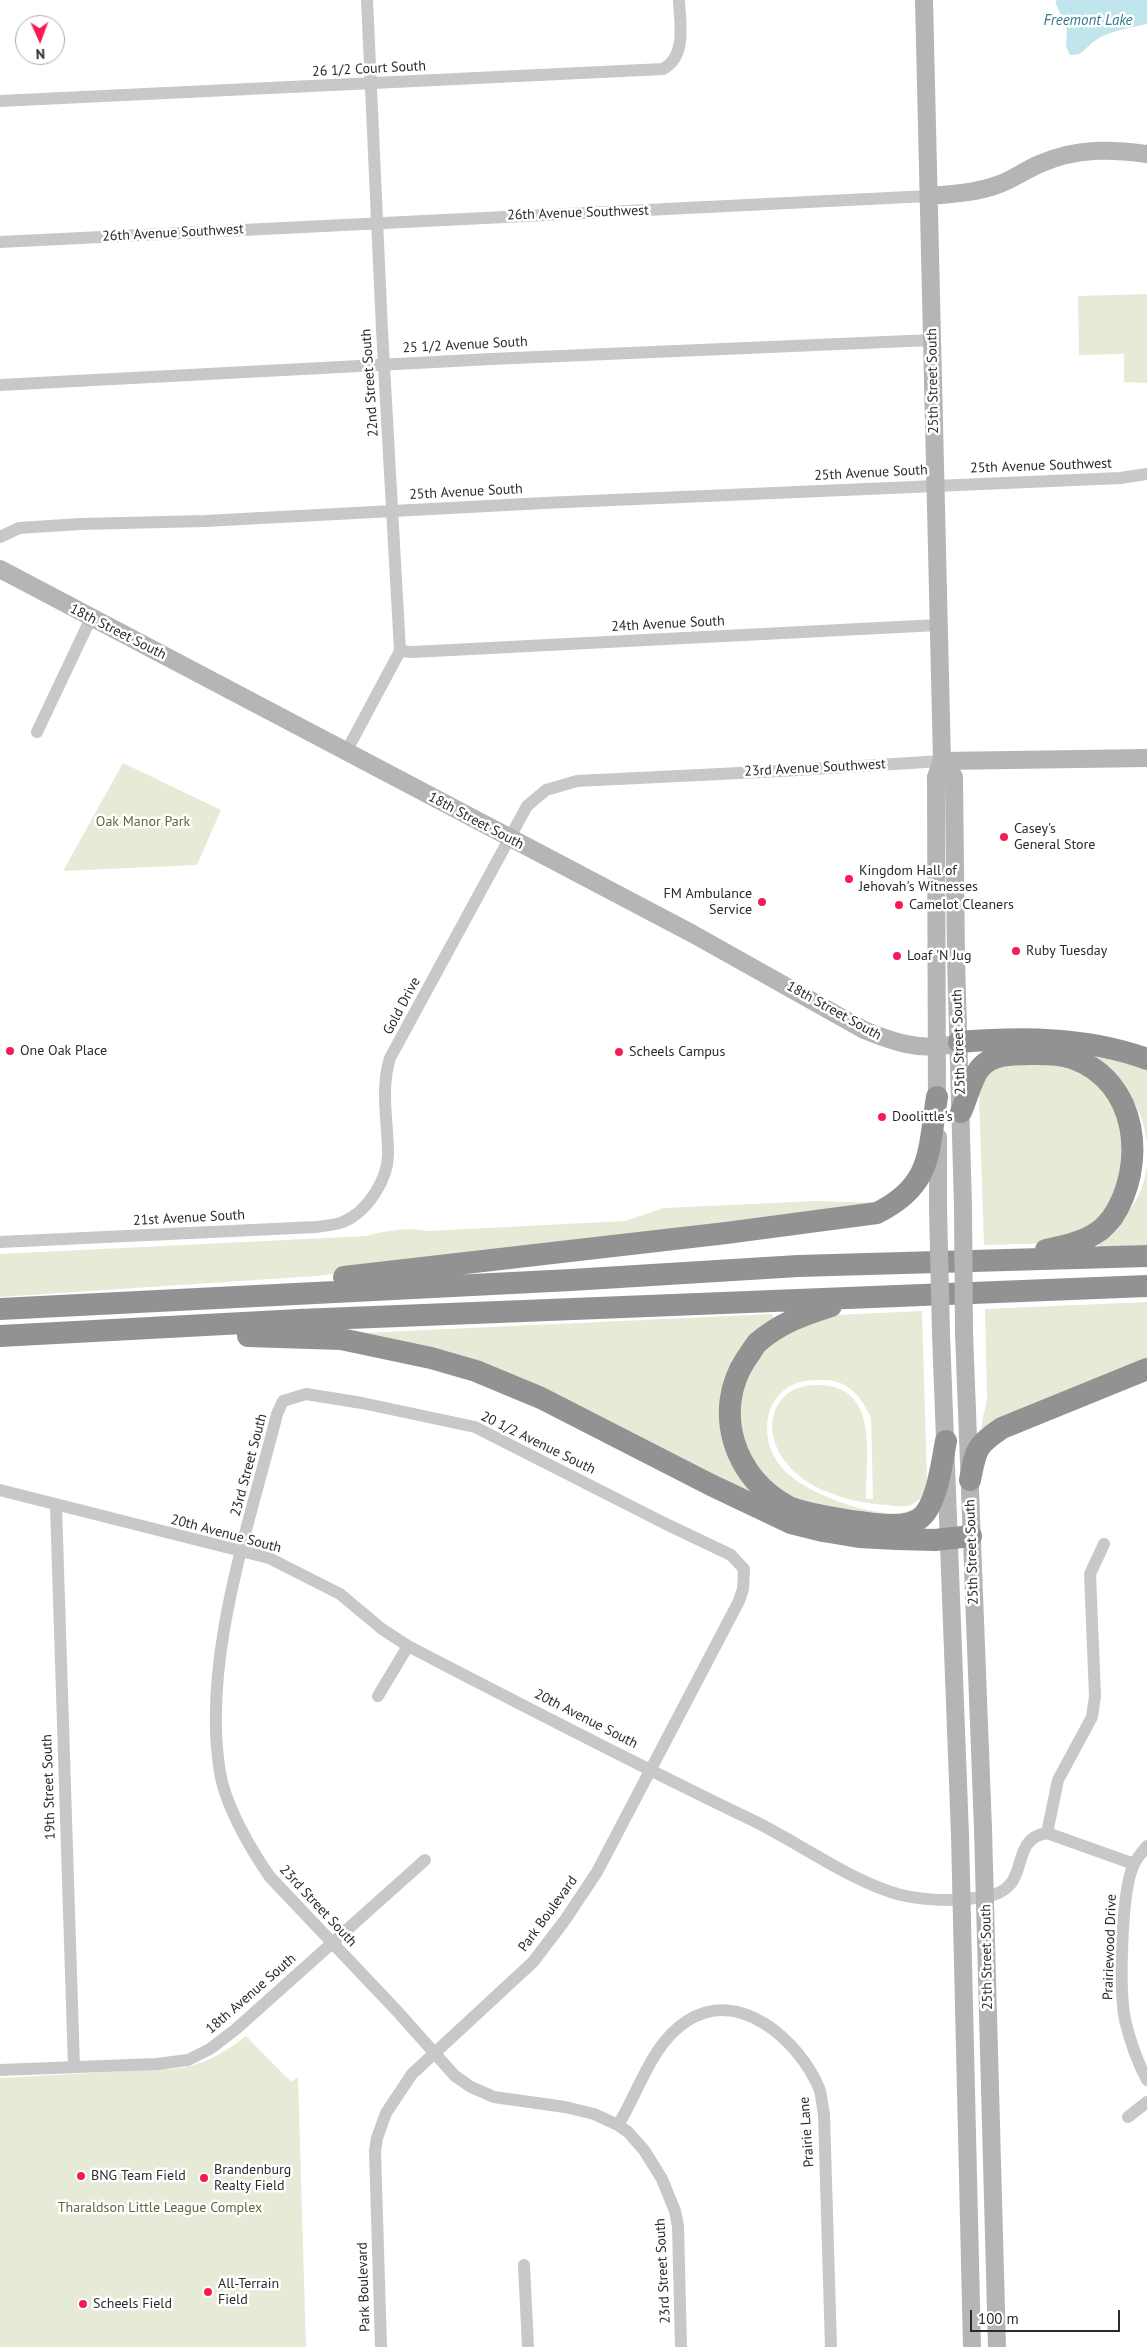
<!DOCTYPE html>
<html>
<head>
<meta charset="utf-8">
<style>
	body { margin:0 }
	#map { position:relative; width:1147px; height:2347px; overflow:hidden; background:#fff; font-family:"PT Sans",sans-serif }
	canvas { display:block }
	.north { position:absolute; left:15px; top:15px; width:50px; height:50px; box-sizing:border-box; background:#fff; border:1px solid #aaa; border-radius:50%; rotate:178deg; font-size:14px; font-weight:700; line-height:20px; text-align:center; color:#2b2b2b }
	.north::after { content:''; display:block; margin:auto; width:18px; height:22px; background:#f51b56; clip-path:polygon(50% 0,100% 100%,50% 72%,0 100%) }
	.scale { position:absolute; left:970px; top:2310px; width:150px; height:22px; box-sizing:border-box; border:2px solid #2b2b2b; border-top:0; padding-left:6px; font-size:15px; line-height:18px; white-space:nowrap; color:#2b2b2b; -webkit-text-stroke:4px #fff; paint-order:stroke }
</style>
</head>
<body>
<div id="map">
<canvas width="1147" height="2347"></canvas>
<div class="north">N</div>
<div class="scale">100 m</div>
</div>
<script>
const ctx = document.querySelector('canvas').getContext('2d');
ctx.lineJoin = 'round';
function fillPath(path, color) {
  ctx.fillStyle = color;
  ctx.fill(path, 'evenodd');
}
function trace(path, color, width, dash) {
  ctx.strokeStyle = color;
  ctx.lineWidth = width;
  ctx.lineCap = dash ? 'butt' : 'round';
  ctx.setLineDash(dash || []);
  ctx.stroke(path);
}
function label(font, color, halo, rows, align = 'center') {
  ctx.font = font + ' "PT Sans",sans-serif';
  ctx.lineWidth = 5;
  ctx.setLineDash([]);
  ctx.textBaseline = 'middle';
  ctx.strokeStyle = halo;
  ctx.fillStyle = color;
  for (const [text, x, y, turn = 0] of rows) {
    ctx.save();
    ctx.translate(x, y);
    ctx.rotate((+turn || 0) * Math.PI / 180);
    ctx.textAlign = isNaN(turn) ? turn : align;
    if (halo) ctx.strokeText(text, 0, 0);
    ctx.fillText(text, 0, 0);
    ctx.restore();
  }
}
fillPath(new Path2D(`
	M1147 294V383L1124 382V354L1079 355 1078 296Z
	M123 763 221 810 197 865 63 871Z
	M1082 1051 1147 1069V1143C1142 1097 1116 1078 1082 1051Z
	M1034 1060 1087 1072 1131 1124 1115 1211 1056 1243 984 1245 979 1094 990 1070Z
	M1147 1166V1245L1099 1247 1097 1241C1124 1218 1142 1203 1147 1166Z
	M816 1201 879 1203 876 1210 316 1276 0 1297V1254L366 1236C386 1231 407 1227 427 1231L625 1221 664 1208Z
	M1147 1302V1366L984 1430 981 1428 987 1399 985 1309Z
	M922 1311 927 1482C926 1493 918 1504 907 1506 901 1507 893 1506 888 1505 846 1503 790 1486 775 1443 770 1427 771 1414 781 1400 789 1389 804 1385 818 1385 880 1385 866 1456 866 1499H873L871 1418C862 1397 848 1380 824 1380 814 1380 804 1380 794 1384 761 1399 760 1443 782 1468 804 1493 868 1516 900 1513 906 1512 913 1509 919 1508L906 1518 799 1504 757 1472 737 1418 747 1369 780 1332 836 1315Z
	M772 1314 775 1321 724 1411 775 1504 362 1333Z
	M246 2036 291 2082 298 2077 306 2347H0V2078L183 2068C210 2061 224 2053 246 2036Z`), '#e6ebd7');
fillPath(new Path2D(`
	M1056 0H1147V24C1129 28 1108 31 1093 42 1085 48 1083 56 1070 55L1066 46 1067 30 1056 4Z`), '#c0e5ed');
trace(new Path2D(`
	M0 101 663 69C687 56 680 24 679 0
	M0 242 929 196
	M0 385 491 359 932 340
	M0 537 19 528 80 524 205 521 544 503 1120 478 1147 474
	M400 651 412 652 938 625
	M37 732 91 618
	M346 752 400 651 382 330 367 0
	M0 1242 316 1227C325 1226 335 1225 343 1222 367 1212 388 1180 388 1154 388 1122 380 1090 390 1058L527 806 546 790 577 781 781 771 942 761
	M0 1490 269 1558 340 1594 382 1629 408 1646C522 1705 637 1765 752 1820 798 1842 853 1883 901 1895 927 1901 957 1901 984 1897 1036 1889 1005 1840 1047 1833L1134 1864
	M56 1506 74 2067
	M378 1696 408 1646
	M1047 1833 1058 1780 1092 1717 1095 1696 1090 1574 1104 1544
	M1147 1846C1143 1851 1137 1858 1134 1864 1121 1891 1119 1990 1125 2020 1130 2041 1137 2061 1147 2080
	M0 2070 157 2064 188 2060 210 2049 236 2029 425 1860
	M1128 2117 1147 2102
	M618 2125C639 2091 652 2043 687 2021 740 1987 799 2041 819 2088 822 2096 822 2106 824 2114L831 2347
	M524 2265 528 2347
	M381 2347 375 2151 377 2138 386 2113 412 2074 533 1962 565 1920 597 1872 739 1601 743 1589 744 1569 731 1555 664 1523 475 1427 362 1403 306 1394 283 1401 277 1414C250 1522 201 1661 220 1772 225 1805 251 1850 270 1877L397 2011 455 2076 471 2087 494 2097 565 2107 594 2114 618 2125 628 2132 644 2150 662 2179 675 2211 678 2226 681 2347`), '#c8c8c8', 12);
trace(new Path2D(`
	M924 0 942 761 936 777 937 1109
	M929 196C952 194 975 193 997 185 1013 180 1026 169 1042 163 1077 148 1110 149 1147 154
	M0 569 693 934 864 1030C891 1041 919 1051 949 1045
	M942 761 954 777 956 959 963 1206
	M942 761 1147 758
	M938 1137V1207
	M964 1333 983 1829 997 2347
	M941 1334 960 1835 972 2347`), '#b5b5b5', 18);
trace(new Path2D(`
	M959 1042C1022 1037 1087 1037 1147 1059
	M961 1112C966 1101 973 1075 981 1067 993 1054 1010 1055 1027 1054 1041 1054 1057 1053 1072 1058 1139 1081 1147 1166 1112 1218 1108 1222 1104 1228 1099 1231 1084 1242 1064 1246 1046 1250
	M344 1277 726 1233 877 1213C933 1185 928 1152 937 1097
	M831 1306C803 1315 780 1323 757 1343 753 1348 750 1354 746 1359 712 1411 734 1479 789 1507 802 1513 844 1520 859 1522 877 1524 903 1529 919 1519 937 1507 942 1461 946 1441
	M0 1309 571 1280 798 1266 1147 1256
	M0 1336 299 1320 1147 1286
	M248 1336 341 1339 431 1358 476 1371 541 1398 711 1485 791 1523 823 1531 859 1537 897 1539 935 1540 971 1536
	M970 1480C976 1450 975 1446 1002 1428L1147 1369`), '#929292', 22);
trace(new Path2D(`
	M963 1206 964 1333
	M938 1207 941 1334`), '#b5b5b5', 18);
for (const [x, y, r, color] of [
	[1004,837,5,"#f51b56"],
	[849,879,5,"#f51b56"],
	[762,902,5,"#f51b56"],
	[899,905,5,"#f51b56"],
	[1016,951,5,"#f51b56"],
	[897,956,5,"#f51b56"],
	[10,1051,5,"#f51b56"],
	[619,1052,5,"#f51b56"],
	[882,1117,5,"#f51b56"],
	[81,2176,5,"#f51b56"],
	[204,2178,5,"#f51b56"],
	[208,2292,5,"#f51b56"],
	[83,2304,5,"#f51b56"]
]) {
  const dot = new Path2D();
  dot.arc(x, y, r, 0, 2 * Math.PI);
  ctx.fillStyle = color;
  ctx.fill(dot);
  trace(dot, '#fff', 2);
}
label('14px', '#2b2b2b', '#fff', [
	["26 1/2 Court South",369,69,-3],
	["26th Avenue Southwest",578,213,-2],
	["26th Avenue Southwest",173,233,-3],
	["25 1/2 Avenue South",465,345,-3],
	["25th Street South",933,381,-91],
	["22nd Street South",370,383,-94],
	["25th Avenue Southwest",1041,466,-2],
	["25th Avenue South",871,473,-3],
	["25th Avenue South",466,492,-3],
	["24th Avenue South",668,624,-3],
	["18th Street South",118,632,27],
	["23rd Avenue Southwest",815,768,-3],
	["18th Street South",476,821,28],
	["Gold Drive",402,1006,-62],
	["18th Street South",834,1011,29],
	["25th Street South",959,1042,-92],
	["21st Avenue South",189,1218,-3],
	["20 1/2 Avenue South",538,1443,26],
	["23rd Street South",249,1465,-75],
	["20th Avenue South",226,1534,15],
	["25th Street South",972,1552,-92],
	["20th Avenue South",586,1719,27],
	["19th Street South",49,1787,-92],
	["23rd Street South",318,1906,47],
	["Park Boulevard",548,1914,-54],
	["Prairiewood Drive",1110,1947,-88],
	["25th Street South",987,1957,-91],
	["18th Avenue South",251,1994,-41],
	["Prairie Lane",807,2132,-94],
	["23rd Street South",663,2271,-93],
	["Park Boulevard",364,2287,-92]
]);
label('14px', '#596a36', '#fff', [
	["Oak Manor Park",143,822],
	["Tharaldson Little League Complex",160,2208]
]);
label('14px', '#2b2b2b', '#fff', [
	["Casey's",1014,829],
	["General Store",1014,845],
	["Kingdom Hall of",859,871],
	["Jehovah's Witnesses",859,887],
	["FM Ambulance",752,894,"right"],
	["Service",752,910,"right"],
	["Camelot Cleaners",909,905],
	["Ruby Tuesday",1026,951],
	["Loaf 'N Jug",907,956],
	["One Oak Place",20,1051],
	["Scheels Campus",629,1052],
	["Doolittle's",892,1117],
	["Brandenburg",214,2170],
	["Realty Field",214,2186],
	["BNG Team Field",91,2176],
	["All-Terrain",218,2284],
	["Field",218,2300],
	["Scheels Field",93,2304]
], 'left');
label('italic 15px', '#317b8d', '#fff', [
	["Freemont Lake",1088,21]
]);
</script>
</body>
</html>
